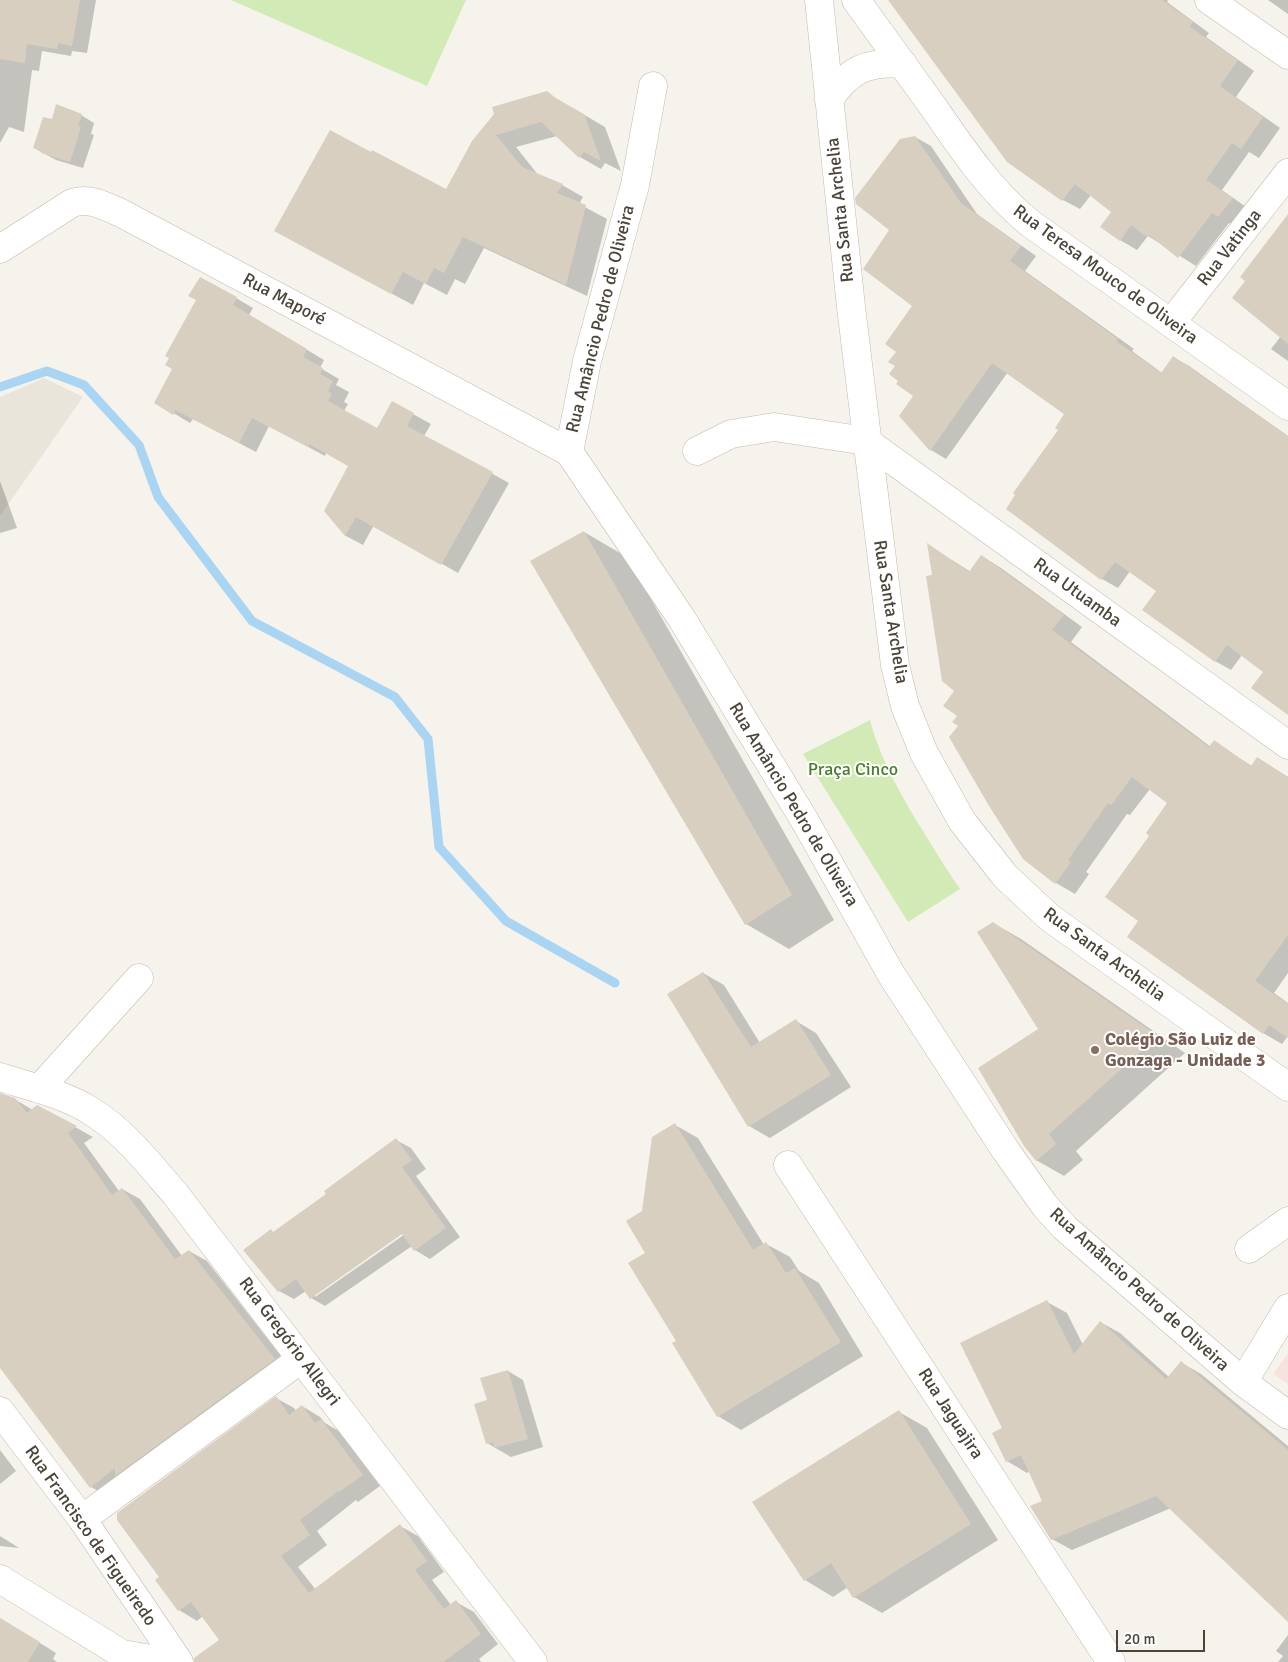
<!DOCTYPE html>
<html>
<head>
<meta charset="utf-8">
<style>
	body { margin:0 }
	#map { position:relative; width:1288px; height:1662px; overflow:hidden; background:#f6f3ec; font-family:Signika,sans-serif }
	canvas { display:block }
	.scale { position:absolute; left:1116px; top:1630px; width:89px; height:22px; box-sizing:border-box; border:2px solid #4b4439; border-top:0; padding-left:6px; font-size:15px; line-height:18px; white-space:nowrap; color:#4b4439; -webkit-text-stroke:4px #fff; paint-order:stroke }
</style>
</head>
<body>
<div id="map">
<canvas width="1288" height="1662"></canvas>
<div class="scale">20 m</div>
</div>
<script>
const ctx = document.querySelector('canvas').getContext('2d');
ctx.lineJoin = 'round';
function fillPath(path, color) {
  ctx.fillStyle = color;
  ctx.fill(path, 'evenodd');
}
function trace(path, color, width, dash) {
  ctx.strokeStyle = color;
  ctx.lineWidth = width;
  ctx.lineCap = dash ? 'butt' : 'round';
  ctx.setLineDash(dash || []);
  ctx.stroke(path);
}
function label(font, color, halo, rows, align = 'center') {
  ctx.font = font + ' Signika,sans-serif';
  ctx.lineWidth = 4;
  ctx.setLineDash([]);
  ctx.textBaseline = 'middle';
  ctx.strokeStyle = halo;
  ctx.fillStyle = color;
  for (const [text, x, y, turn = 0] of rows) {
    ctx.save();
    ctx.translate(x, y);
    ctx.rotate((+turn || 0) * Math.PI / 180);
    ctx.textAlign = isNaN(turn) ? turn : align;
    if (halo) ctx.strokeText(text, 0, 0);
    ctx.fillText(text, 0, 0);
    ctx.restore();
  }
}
fillPath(new Path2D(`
	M44 378 83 397 0 516V397Z`), '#eae5da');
fillPath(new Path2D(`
	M1288 1353V1384L1273 1374Z`), '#f6e3e0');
fillPath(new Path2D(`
	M231 0H466L427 86Z
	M870 720C880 759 902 797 923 831 935 851 947 870 960 889L908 922 803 754Z`), '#d2eab5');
fillPath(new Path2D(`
	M0 0H96L87 53 72 51 71 56 42 51 39 71 32 70 24 132 9 127 0 143Z
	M889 0H1168L1167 2 1209 33 1206 37 1254 71 1236 97 1280 128 1259 158 1249 152 1222 190 1249 209 1235 226 1229 223 1196 266 1148 236 1137 250 1120 240 1112 211 1091 195 1080 209 1063 200Z
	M1268 0H1288V14Z
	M547 93 605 127 621 171 605 163 601 169 580 157 557 136 516 147 539 176 562 185 583 197 579 204 607 219 587 296 484 248 465 284 455 279 447 295 424 283 413 305 297 243 447 191 473 142Z
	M81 115 94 123 91 134 94 135 83 168 56 160 34 148 53 121Z
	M915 137 931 146 977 214 1036 256 1025 271 1134 349 1132 351 1162 373 1173 357 1189 366 1288 436V713L1265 671 1242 655 1231 670 1215 661 1158 591 1130 571 1118 588 1102 579 1007 509 1060 430 1066 414 1008 372 946 459 931 450 915 396 900 380 896 366 897 351 913 306 891 230Z
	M1288 216V361L1271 349 1281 336 1247 281Z
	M236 298 253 308 249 315 324 360 320 368 339 379 336 385 349 392 344 402 348 404 344 411 377 430 393 403 431 424 424 436 509 483 458 573 374 525 363 545 346 536 325 511 350 466 326 453 325 456 269 426 256 452 193 419 190 423 155 402Z
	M0 481 17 528 0 533Z
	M584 532 627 557 834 920 789 949 746 924 532 562Z
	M928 545 971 572 982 556 1001 568 1082 627 1071 642 1211 747 1214 742 1252 766 1258 758 1288 777V973L1274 993 1288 1003V1036L1282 1044 1263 1033 1140 921 1151 835 1169 803 1150 789 1130 815 1127 814 1086 872 1089 874 1075 894 1056 883 959 726 956 690 933 576Z
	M993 923 1021 939 1185 1053 1076 1151 1083 1160 1064 1176 1036 1160 1040 1030Z
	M703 973 724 985 760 1043 796 1021 816 1033 851 1087 770 1138 749 1126Z
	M14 1099 33 1110 37 1106 93 1137 84 1143 119 1191 122 1189 140 1199 182 1256 189 1251 207 1261 291 1369 109 1497 91 1487 0 1367V1106Z
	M675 1125 698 1138 764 1245 766 1244 790 1257 799 1271 819 1283 863 1356 741 1430 718 1416 674 1344 677 1342 647 1253 643 1212Z
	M396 1140 411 1148 426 1169 416 1176 460 1237 430 1259 415 1250 412 1246 325 1306 311 1298 306 1291 294 1299 279 1291 274 1233 327 1194ZM407 1230 408 1232 315 1297V1293Z
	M1047 1302 1067 1313 1083 1345 1100 1322 1120 1333 1169 1377 1182 1363 1201 1374 1288 1446V1620L1171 1508 1072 1550 1052 1539 1044 1502 1030 1471 1027 1473 1007 1461 1004 1429Z
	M508 1371 523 1380 543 1447 511 1457 487 1443 488 1401Z
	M276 1398 294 1408 296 1411 302 1406 320 1417 325 1423 339 1431 380 1486 358 1502 356 1500 317 1531 327 1545 298 1567 316 1590 400 1526 418 1536 444 1572 432 1580 451 1605 456 1602 474 1612 498 1644 479 1659 481 1662H217L220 1640 203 1616 197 1621 179 1610 157 1580 160 1577Z
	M899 1412 927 1428 998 1540 882 1613 854 1597 848 1587 833 1597 805 1580Z
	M0 1450 16 1471 0 1484Z
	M0 1536 19 1548 0 1546Z
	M0 1618 56 1653 53 1659 57 1662H0Z
	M1288 1635V1662H1278L1283 1656 1276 1651Z`), '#0003');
trace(new Path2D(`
	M0 387 47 371 84 385 139 445 158 497 252 621 395 697 428 739 439 847 506 921 615 983`), '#a9d4f2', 9);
fillPath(new Path2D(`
	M0 0H80L72 46 58 43 57 49 27 44 25 63 0 59Z
	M888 0H1162L1193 22 1190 27 1238 60 1220 86 1263 117 1241 149 1232 143 1206 180 1233 198 1218 217 1212 213 1178 258 1149 235 1147 237 1131 225 1120 241 1100 227 1111 212 1075 184 1062 201 1007 162Z
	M547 91 557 99 584 114 601 161 584 152 579 158 541 122 496 135 522 167 563 184 557 193 586 205 566 285 463 237 444 273 434 268 426 284 403 272 391 294 274 231 330 130 371 152 372 150 446 189 472 141 494 114 492 107Z
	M56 104 82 114 78 126 81 127 70 162 41 153 42 151 33 148 43 117 52 119Z
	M915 136 961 203 1021 246 1010 261 1118 339 1116 341 1161 373 1173 356 1288 436V715L1251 688 1263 672 1227 645 1215 662 1142 610 1156 591 1115 562 1101 580 1006 509 1015 495 1013 493 1058 430 1055 428 1064 414 992 363 930 451 899 416 913 396 896 384 898 381 889 374 895 366 888 362 896 352 885 344 912 306 863 269 889 230 856 204 855 198 900 139Z
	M1288 214V344L1232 298 1245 281 1240 277Z
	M200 277 237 297 233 305 307 349 303 357 323 368 320 374 333 381 328 391 332 394 328 401 377 428 392 401 414 413 407 426 493 472 441 565 356 517 345 536 324 511 348 466 309 444 308 447 252 418 239 443 175 410 173 415 154 403 172 369 165 365 169 358 165 356 196 300 188 296Z
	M584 531 792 895 745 925 530 561Z
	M927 543 969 572 981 555 1064 615 1052 630 1209 747 1214 740 1251 766 1257 757 1288 778V935L1255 981 1288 1004V1038L1269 1025 1263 1034 1127 937 1138 921 1105 897 1149 836 1146 833 1167 803 1132 777 1111 805 1108 803 1068 860 1071 862 1055 884 1023 859 989 806 949 737 958 726 952 722 957 716 943 706 954 691 942 681 926 576 932 575Z
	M993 922 1158 1036 1049 1134 1056 1144 1036 1161 1024 1146 978 1068 1038 1029 977 932Z
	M703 972 751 1047 796 1019 831 1075 748 1127 667 994Z
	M0 1093 15 1098 27 1113 37 1105 77 1126 68 1133 112 1195 122 1188 175 1259 189 1250 275 1359 115 1476V1468L90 1488 0 1368Z
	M675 1123 753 1250 766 1242 786 1273 795 1268 841 1342 717 1417 672 1343 676 1341 628 1263 645 1253 626 1221 642 1211 652 1137Z
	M396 1138 412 1160 402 1167 446 1228 414 1251 402 1234 310 1299 296 1279 278 1292 243 1250 271 1229 273 1232 326 1194 324 1191Z
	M1047 1300 1074 1354 1100 1321 1166 1379 1181 1361 1288 1450V1622L1156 1496 1051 1540 1030 1506 1042 1501 1021 1455 1006 1462 992 1433 1002 1428 960 1343Z
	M508 1370 528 1439 494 1448 493 1442 486 1444 474 1404 487 1400 480 1378Z
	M276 1396 289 1415 302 1405 315 1423 321 1419 363 1475 339 1492 338 1491 300 1520 310 1535 281 1556 309 1593 400 1524 427 1561 415 1570 444 1609 456 1600 481 1634 443 1662H194V1658L219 1640 191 1602 178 1611 155 1580 159 1577 117 1520V1513Z
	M899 1410 971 1524 853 1598 831 1563 804 1581 752 1502Z
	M0 1618 40 1642 28 1662H0Z`), '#d8cfc1');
const minor = new Path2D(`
	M819 0 851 307 895 665 905 706 924 753 962 821 1005 876 1050 918 1288 1087
	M856 0C882 36 908 72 934 108 963 150 991 192 1031 224L1288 406
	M1209 0 1288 55
	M653 86 635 185 587 361 569 452 682 619 805 821 891 974 1006 1151 1045 1206 1065 1228 1243 1382 1288 1415
	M829 100C848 70 867 61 903 64
	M0 249 72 203C90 197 105 206 121 213L569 452
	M1171 323 1288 173
	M697 451 731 434 774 427 866 441 1288 745
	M0 1077C28 1086 67 1095 91 1111 125 1132 150 1165 176 1195L533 1662
	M39 1089 139 978
	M788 1165 1111 1662
	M1249 1249 1288 1221
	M1243 1382 1288 1308
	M0 1411 82 1519 179 1662
	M82 1519 301 1359
	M0 1579 122 1654 169 1662`);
trace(minor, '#c2bbae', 29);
trace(minor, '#fff', 28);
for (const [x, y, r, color] of [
	[1095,1050,5,"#8d6e63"]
]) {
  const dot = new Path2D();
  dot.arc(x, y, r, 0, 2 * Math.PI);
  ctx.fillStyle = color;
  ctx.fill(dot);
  trace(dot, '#fff', 2);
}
label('18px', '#4b4439', '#fff', [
	["Rua Santa Archelia",841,210,-96],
	["Rua Vatinga",1230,248,-52],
	["Rua Teresa Mouco de Oliveira",1105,275,36],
	["Rua Maporé",284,300,28],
	["Rua Amâncio Pedro de Oliveira",601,319,-76],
	["Rua Utuamba",1077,593,36],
	["Rua Santa Archelia",890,612,81],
	["Rua Amâncio Pedro de Oliveira",793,805,59],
	["Rua Santa Archelia",1104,955,36],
	["Rua Amâncio Pedro de Oliveira",1139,1290,42],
	["Rua Gregório Allegri",289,1342,53],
	["Rua Jaguajira",950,1414,57],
	["Rua Francisco de Figueiredo",90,1536,55]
]);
label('18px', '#4a7f2a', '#fff', [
	["Praça Cinco",853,770]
]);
label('bold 18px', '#785e54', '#fff', [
	["Colégio São Luiz de",1105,1040],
	["Gonzaga - Unidade 3",1105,1061]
], 'left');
</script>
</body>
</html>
